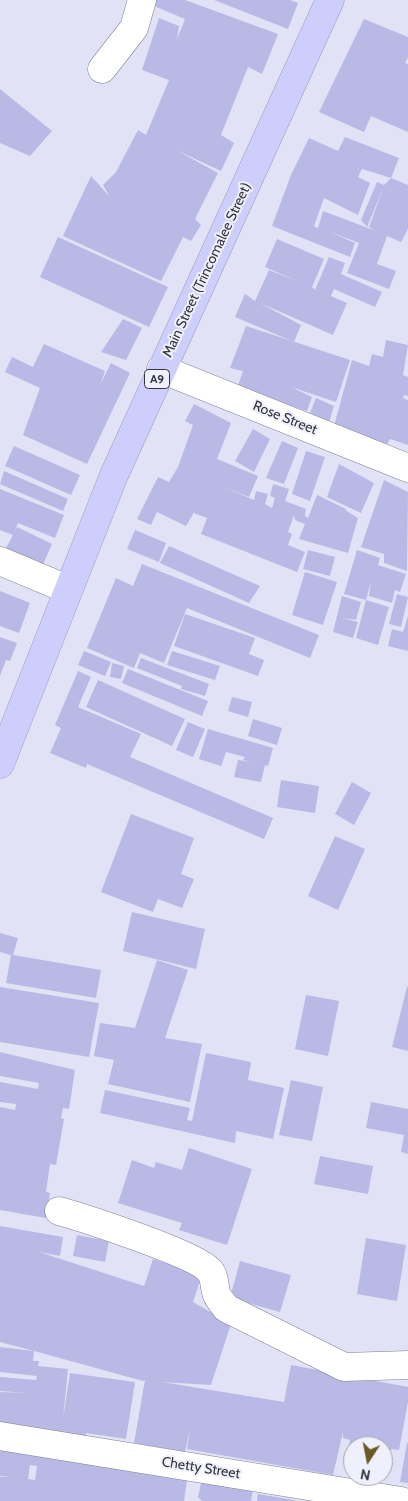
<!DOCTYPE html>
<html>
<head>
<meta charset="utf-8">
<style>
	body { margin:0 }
	#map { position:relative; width:408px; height:1501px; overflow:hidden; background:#e2e2f6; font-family:Cabin,sans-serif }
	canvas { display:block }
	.north { position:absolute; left:343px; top:1436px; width:50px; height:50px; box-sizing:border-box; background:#f0f0fc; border:1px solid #a5a5b0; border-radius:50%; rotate:191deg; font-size:14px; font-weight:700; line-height:20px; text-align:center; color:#35353d }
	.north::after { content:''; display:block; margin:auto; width:18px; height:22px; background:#6b5726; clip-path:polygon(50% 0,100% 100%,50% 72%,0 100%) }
</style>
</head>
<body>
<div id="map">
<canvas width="408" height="1501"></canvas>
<div class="north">N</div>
</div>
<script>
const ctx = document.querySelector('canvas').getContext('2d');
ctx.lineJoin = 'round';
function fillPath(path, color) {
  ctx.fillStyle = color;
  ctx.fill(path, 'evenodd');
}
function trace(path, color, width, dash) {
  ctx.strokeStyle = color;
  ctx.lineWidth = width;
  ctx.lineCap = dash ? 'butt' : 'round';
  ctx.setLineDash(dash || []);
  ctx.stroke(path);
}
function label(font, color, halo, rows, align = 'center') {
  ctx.font = font + ' Cabin,sans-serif';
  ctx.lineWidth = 4;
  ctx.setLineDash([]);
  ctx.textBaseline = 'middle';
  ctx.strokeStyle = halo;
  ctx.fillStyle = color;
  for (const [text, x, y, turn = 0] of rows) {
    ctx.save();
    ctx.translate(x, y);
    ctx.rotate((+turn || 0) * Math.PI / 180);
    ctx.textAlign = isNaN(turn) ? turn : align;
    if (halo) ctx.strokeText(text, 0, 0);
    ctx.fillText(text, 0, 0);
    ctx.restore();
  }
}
fillPath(new Path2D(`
	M156 0H185L278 34 262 74 248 67 221 135 234 143 221 171 176 150 218 173 195 219 201 225 191 241 183 237 161 281 63 236 91 176 110 197 103 185 116 172 138 130 146 135 169 80 142 70 159 18 179 26 177 39 185 19 154 6Z
	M214 0H290L298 3 288 29Z
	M364 19 408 37V57L405 63 408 64V132L371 116 364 132 319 112Z
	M0 89 52 131 30 156 0 143Z
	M345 137 399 158 391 178 362 169 358 177 370 183 358 215 324 198 314 226 318 228 323 211 376 231 369 227 384 186 367 227 361 220 377 182 384 185 391 178 408 185V229L401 242 387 236 377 264 396 271 389 289 347 273 359 243 328 231 355 243 350 257 272 226 291 175 309 138 338 151Z
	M58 237 168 287 149 327 40 277Z
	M277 239 324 259 312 287 315 290 329 257 345 263 341 274 382 292 375 307 334 289 331 296 347 303 333 335 260 303 301 325 294 342 235 317 245 294 255 301 269 270 297 281 265 267Z
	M123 319 142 328 126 360 101 352Z
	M246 326 350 360 336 402 291 387 312 397 307 411 237 388 243 371 230 368Z
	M386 340 408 345 403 375 408 377V396L404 395 403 398 408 400V445L390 439 386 446 334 426 352 360 369 366 372 354 383 357Z
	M44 344 105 371 100 385 111 363 130 373 87 464 23 435 40 388 5 372 12 357 33 367Z
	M316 398 334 406 329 422 310 413Z
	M194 404 231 423 217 459 258 476 249 497 221 486 254 500 256 491 268 494 265 504 272 508 275 498 270 496 273 484 289 489 285 501 306 509 305 516 308 518 317 495 346 509 345 510 358 518 348 553 299 539 305 524 295 520 294 515 288 532 292 534 288 545 305 552 297 572 201 534 207 518 194 513 196 509 186 526 157 512 151 525 137 519 158 477 169 482 178 467 193 425 185 421Z
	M253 429 270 439 254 472 235 461Z
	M282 441 298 448 284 484 266 478Z
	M14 446 80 475 71 495 5 466Z
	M306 451 325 457 310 501 292 494Z
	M339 464 374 483 361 513 327 497Z
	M4 471 68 499 63 511 0 484Z
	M384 480 408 492 407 571 384 563V554L361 547Z
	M0 489 64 515 55 538 18 523 14 533 17 527 52 544 41 569 4 552 13 535 0 530Z
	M135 530 166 543 159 562 127 549Z
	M169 546 260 586 249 603 160 563Z
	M308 550 335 557 330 576 303 569Z
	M357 550 380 558 378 565 406 574 400 592 395 590 392 603 369 596 371 582 366 600 389 607 378 645 356 638 366 600 344 594Z
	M142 564 319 635 310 658 187 608 164 663 140 653 134 668 87 648 116 578 133 586Z
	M305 572 337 582 323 625 292 615Z
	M0 591 30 603 19 633 0 626Z
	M397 594 408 597 401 627 389 624Z
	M342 596 361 602 356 620 341 618 358 622 353 638 333 632Z
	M185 614 255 638 249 654 264 660 258 676 174 646Z
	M408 616V651L388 646 392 629 403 632Z
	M0 637 17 643 10 661 6 660 0 676Z
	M84 651 111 662 105 676 78 665Z
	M172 651 220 666 215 680 167 665Z
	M141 658 209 684 205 696 181 689 182 686 137 668Z
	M112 663 124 666 121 679 110 677Z
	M128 669 208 701 202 716 122 683Z
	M78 671 91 677 78 707 141 734 130 757 273 818 264 839 87 764 86 768 50 753 61 728 55 725Z
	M98 680 185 719 172 746 86 707Z
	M232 697 252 702 248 717 228 711Z
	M253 719 282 728 277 745 248 736Z
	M188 722 205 729 193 757 176 750Z
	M208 729 273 748 268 766 265 765 261 782 234 777 238 760 252 762 243 760 245 757 226 752 221 766 199 759Z
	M281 780 319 786 315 813 277 807Z
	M352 782 371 793 354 825 335 814Z
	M131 814 194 838 181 874 194 879 182 908 158 899 153 912 101 892Z
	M335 836 365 849 338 910 308 896Z
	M132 912 205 929 196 969 123 951Z
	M0 933 18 938 13 955 101 970 96 998 6 983 11 955 0 952Z
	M157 960 188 970 165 1038 202 1044 190 1102 108 1084 114 1060 94 1056 100 1023 135 1028Z
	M0 987 99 1003 89 1057 0 1042Z
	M407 987H408V1051L392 1047Z
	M306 995 339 1001 328 1056 295 1049Z
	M0 1052 75 1070 69 1109 63 1108 61 1118 64 1119 56 1165 50 1164 46 1192 50 1193 46 1218 0 1210V1107L15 1110 16 1104 0 1102V1082L38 1089 39 1083 0 1076Z
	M206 1053 251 1062 248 1080 284 1088 273 1139 236 1131 235 1143 100 1113 105 1090 190 1108 187 1120 192 1121Z
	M291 1080 323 1087 312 1141 279 1135Z
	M371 1102 408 1109V1154L401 1152 404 1135 366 1128Z
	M189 1148 252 1169 227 1245 179 1230 182 1223 118 1203 132 1160 154 1168 156 1162 182 1170Z
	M320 1156 373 1166 368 1194 314 1184Z
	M0 1226 63 1237 60 1256 39 1252 144 1286 153 1259 202 1275 193 1302 231 1324 211 1385 162 1382 284 1402 291 1365 408 1387V1402L399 1450 391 1449 385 1475 383 1474V1446H353V1469L345 1468 350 1440 343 1438V1432L333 1475 187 1449 190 1429 185 1452 134 1443 145 1380 143 1381 34 1351 33 1361H39L38 1366 68 1369 63 1419 70 1373 135 1382 126 1439 86 1433V1436L0 1426V1392L29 1393 0 1391V1377L36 1380 37 1376 0 1372V1347L34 1351 0 1342Z
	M77 1235 109 1241 105 1262 73 1256Z
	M366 1238 406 1245 397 1301 357 1294Z
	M240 1261 291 1275 280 1312 230 1298Z
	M407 1443H408V1483L400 1482Z
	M0 1449 187 1480 184 1501H0V1477H11L0 1476ZM30 1465 37 1466 35 1480 28 1479Z
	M202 1478 253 1489 251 1501H202L198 1497Z
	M258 1494 294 1500V1501H257Z`), '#b8b9e5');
const minor = new Path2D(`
	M102 69 134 28 142 0
	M161 369 408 468
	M0 561 67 589
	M59 1211C84 1218 195 1254 209 1270 215 1276 214 1285 216 1292 217 1298 223 1303 226 1308L344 1367 408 1365
	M0 1436 401 1501`);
const highway = new Path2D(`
	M0 764 114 475 330 0`);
trace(minor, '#808092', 29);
trace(highway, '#9898b9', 29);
trace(minor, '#fff', 28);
trace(highway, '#cdcefc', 28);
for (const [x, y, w] of [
	[157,379,25]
]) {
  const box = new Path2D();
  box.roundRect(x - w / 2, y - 9.5, w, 19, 4);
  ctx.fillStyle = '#f0f0fc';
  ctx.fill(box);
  trace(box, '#35353d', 1);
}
label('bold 12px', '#35353d', null, [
	["A9",157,379]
]);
label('14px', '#35353d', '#f0f0fc', [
	["Main Street (Trincomalee Street)",207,270,-65],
	["Rose Street",285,418,22],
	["Chetty Street",201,1468,9]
]);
</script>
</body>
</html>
